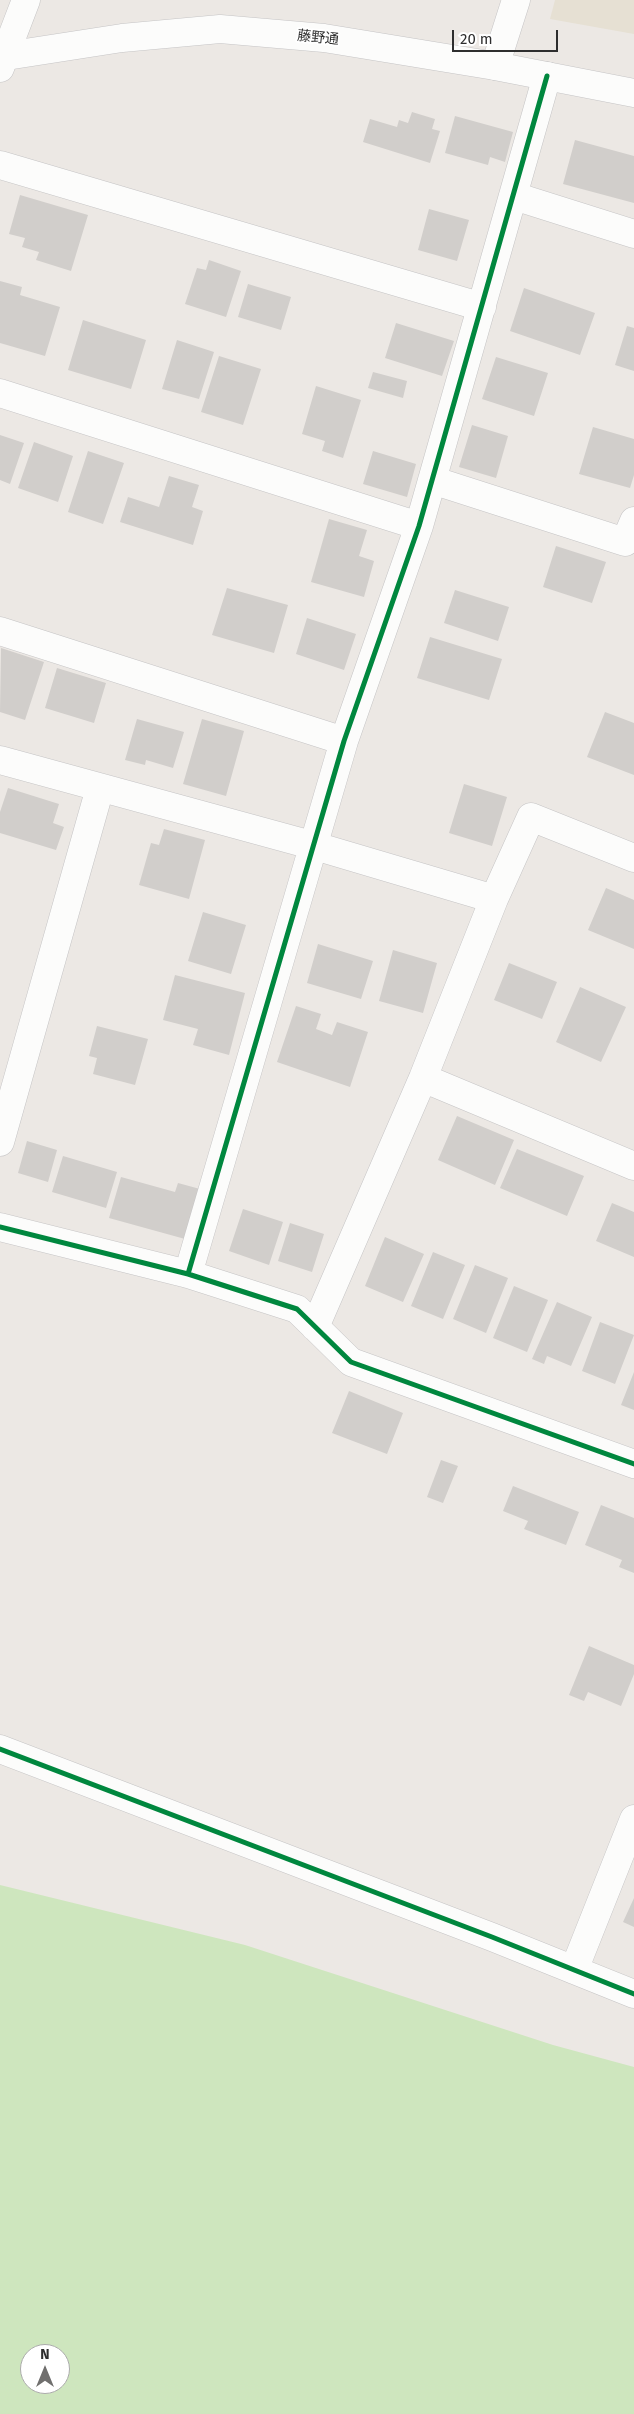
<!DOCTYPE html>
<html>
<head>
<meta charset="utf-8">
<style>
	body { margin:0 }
	#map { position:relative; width:634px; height:2414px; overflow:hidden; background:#ece8e4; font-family:"Fira Sans",sans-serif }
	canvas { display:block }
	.north { position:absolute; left:20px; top:2344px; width:50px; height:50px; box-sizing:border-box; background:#fff; border:1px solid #ababab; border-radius:50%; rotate:0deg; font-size:14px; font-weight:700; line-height:20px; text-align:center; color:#2e2e2e }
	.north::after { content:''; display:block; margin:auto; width:18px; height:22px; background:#706f6e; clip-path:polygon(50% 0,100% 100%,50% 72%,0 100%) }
	.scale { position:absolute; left:452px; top:30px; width:106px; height:22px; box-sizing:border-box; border:2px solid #2e2e2e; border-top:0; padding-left:6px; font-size:15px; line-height:18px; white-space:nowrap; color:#2e2e2e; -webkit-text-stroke:4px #fff; paint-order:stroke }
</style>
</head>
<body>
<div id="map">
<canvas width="634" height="2414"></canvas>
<div class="north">N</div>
<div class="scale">20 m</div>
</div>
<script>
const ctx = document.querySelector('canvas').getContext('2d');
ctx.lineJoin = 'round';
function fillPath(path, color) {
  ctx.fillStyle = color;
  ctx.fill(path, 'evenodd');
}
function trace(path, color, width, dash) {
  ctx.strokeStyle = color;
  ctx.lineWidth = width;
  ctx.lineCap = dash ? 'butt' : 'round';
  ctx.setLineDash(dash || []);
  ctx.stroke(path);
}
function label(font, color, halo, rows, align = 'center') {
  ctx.font = font + ' "Fira Sans","Noto Sans JP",sans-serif';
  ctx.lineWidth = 4;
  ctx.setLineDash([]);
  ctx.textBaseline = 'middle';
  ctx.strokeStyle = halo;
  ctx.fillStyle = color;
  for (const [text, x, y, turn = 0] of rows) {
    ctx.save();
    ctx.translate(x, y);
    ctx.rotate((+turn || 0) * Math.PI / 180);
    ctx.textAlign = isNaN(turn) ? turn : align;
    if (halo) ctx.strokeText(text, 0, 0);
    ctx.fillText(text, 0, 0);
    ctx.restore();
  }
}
fillPath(new Path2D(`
	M555 0H634V34L550 19Z`), '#e6e0d3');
fillPath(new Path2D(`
	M0 1885 245 1945 553 2045 634 2067V2414H0ZM30 2354H60V2384H30Z`), '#cee6be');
fillPath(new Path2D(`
	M412 112 435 119 432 129 440 131 430 163 363 142 370 119 397 127 399 120 408 123Z
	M455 116 513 132 505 162 490 157 488 165 445 153Z
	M575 140 634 156V203L563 184Z
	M20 195 88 215 71 271 36 260 39 252 22 247 25 238 9 234Z
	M429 209 469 220 457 261 418 250Z
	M209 260 241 271 226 317 185 304 197 268 206 270Z
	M0 281 22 287 20 295 60 307 45 356 0 343Z
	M248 284 291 297 281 330 238 317Z
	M524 288 595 313 580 355 510 331Z
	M83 320 146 340 131 389 68 370Z
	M396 323 454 341 442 376 385 358Z
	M627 326 634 328V371L615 365Z
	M177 340 214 352 199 399 162 389Z
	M219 356 261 369 243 425 201 412Z
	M496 357 548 373 534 416 482 399Z
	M373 372 407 381 403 398 368 388Z
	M316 386 361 400 343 458 322 451 325 441 302 434Z
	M472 425 508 436 496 478 459 467Z
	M593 427 634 439V475L630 488 579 474Z
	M0 435 24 443 10 484 0 480Z
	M34 442 73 456 58 502 18 488Z
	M88 451 124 463 103 524 68 512Z
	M373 451 416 464 407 497 363 484Z
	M169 476 199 485 192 507 203 511 193 545 120 522 128 497 159 507Z
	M329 519 367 530 359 556 374 561 364 597 311 582Z
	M556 546 606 562 592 603 543 587Z
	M227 588 288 605 274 653 212 635Z
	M455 590 509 607 498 641 444 623Z
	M307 618 356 634 344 670 296 654Z
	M430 637 502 659 489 700 417 678Z
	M1 648 44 662 25 720 0 712Z
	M57 668 106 683 94 723 45 708Z
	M605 712 634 723V775L587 757Z
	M137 719 184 732 173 768 146 760 145 765 125 760Z
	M202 719 244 731 226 796 183 784Z
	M464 784 507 797 492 846 449 833Z
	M8 788 59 804 53 823 64 827 56 850 0 833V812Z
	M164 829 205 840 189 899 139 885 151 843 159 845Z
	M606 888 634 900V949L588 930Z
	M203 912 246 925 231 974 188 961Z
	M318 944 373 961 361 999 307 983Z
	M393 950 437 963 423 1013 379 1001Z
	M509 963 557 982 542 1019 494 1000Z
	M175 975 245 993 229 1055 193 1045 198 1029 163 1020Z
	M580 987 626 1007 601 1062 556 1042Z
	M296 1006 321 1014 316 1029 332 1035 337 1022 368 1032 350 1087 277 1062Z
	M97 1026 148 1039 135 1085 93 1074 97 1058 89 1056Z
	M457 1116 514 1140 495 1185 438 1160Z
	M27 1141 57 1150 48 1182 18 1173Z
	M517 1149 584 1176 567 1216 500 1188Z
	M63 1156 117 1172 106 1208 52 1192Z
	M121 1177 175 1192 178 1183 200 1189 185 1239 109 1218Z
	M612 1203 634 1212V1257L596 1241Z
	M243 1209 283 1222 269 1265 229 1251Z
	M290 1223 324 1234 312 1272 278 1261Z
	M385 1237 424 1254 403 1302 365 1286Z
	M433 1252 465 1265 443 1319 411 1306Z
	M475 1265 508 1278 486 1333 453 1319Z
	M514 1286 548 1300 527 1352 493 1338Z
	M557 1302 592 1317 571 1366 547 1356 544 1364 532 1359Z
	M600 1322 634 1335 615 1384 582 1371Z
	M634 1372V1410L621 1405Z
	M349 1391 403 1413 387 1454 332 1433Z
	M441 1460 458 1466 443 1503 427 1497Z
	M513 1486 579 1512 566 1545 524 1529 528 1521 503 1511Z
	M601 1505 634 1518V1573L619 1567 622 1560 585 1545Z
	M589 1646 634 1665V1674L621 1706 588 1692 584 1701 569 1695Z
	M634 1898V1927L623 1922Z`), '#d1cecb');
const street = new Path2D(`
	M495 66 516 0
	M0 68 26 0
	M0 165 482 307
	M514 196 634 234
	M0 393 419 526
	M432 480 625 542 634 521
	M0 631 344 741
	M0 760 315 846 494 899
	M423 1078 634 1166
	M0 1142 100 788
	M0 1227 188 1274 297 1309 351 1362 634 1464
	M188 1274 344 741 419 526 547 76
	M315 1327 423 1078 494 899 531 817 634 858
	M0 1749 492 1937 634 1994
	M574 1970 634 1819`);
const secondary = new Path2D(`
	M0 57 122 38 220 29 324 38 495 66 634 93`);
trace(street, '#c5c4c5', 29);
trace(secondary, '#c5c4c5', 29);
trace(street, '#fcfcfb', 28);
trace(secondary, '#fcfcfb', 28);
trace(new Path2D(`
	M0 1227 188 1274 297 1309 351 1362 634 1464
	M188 1274 344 741 419 526 547 76
	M0 1749 492 1937 634 1994`), '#00873e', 5);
label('14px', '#2e2e2e', '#fff', [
	["藤野通",318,38,6]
]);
</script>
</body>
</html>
